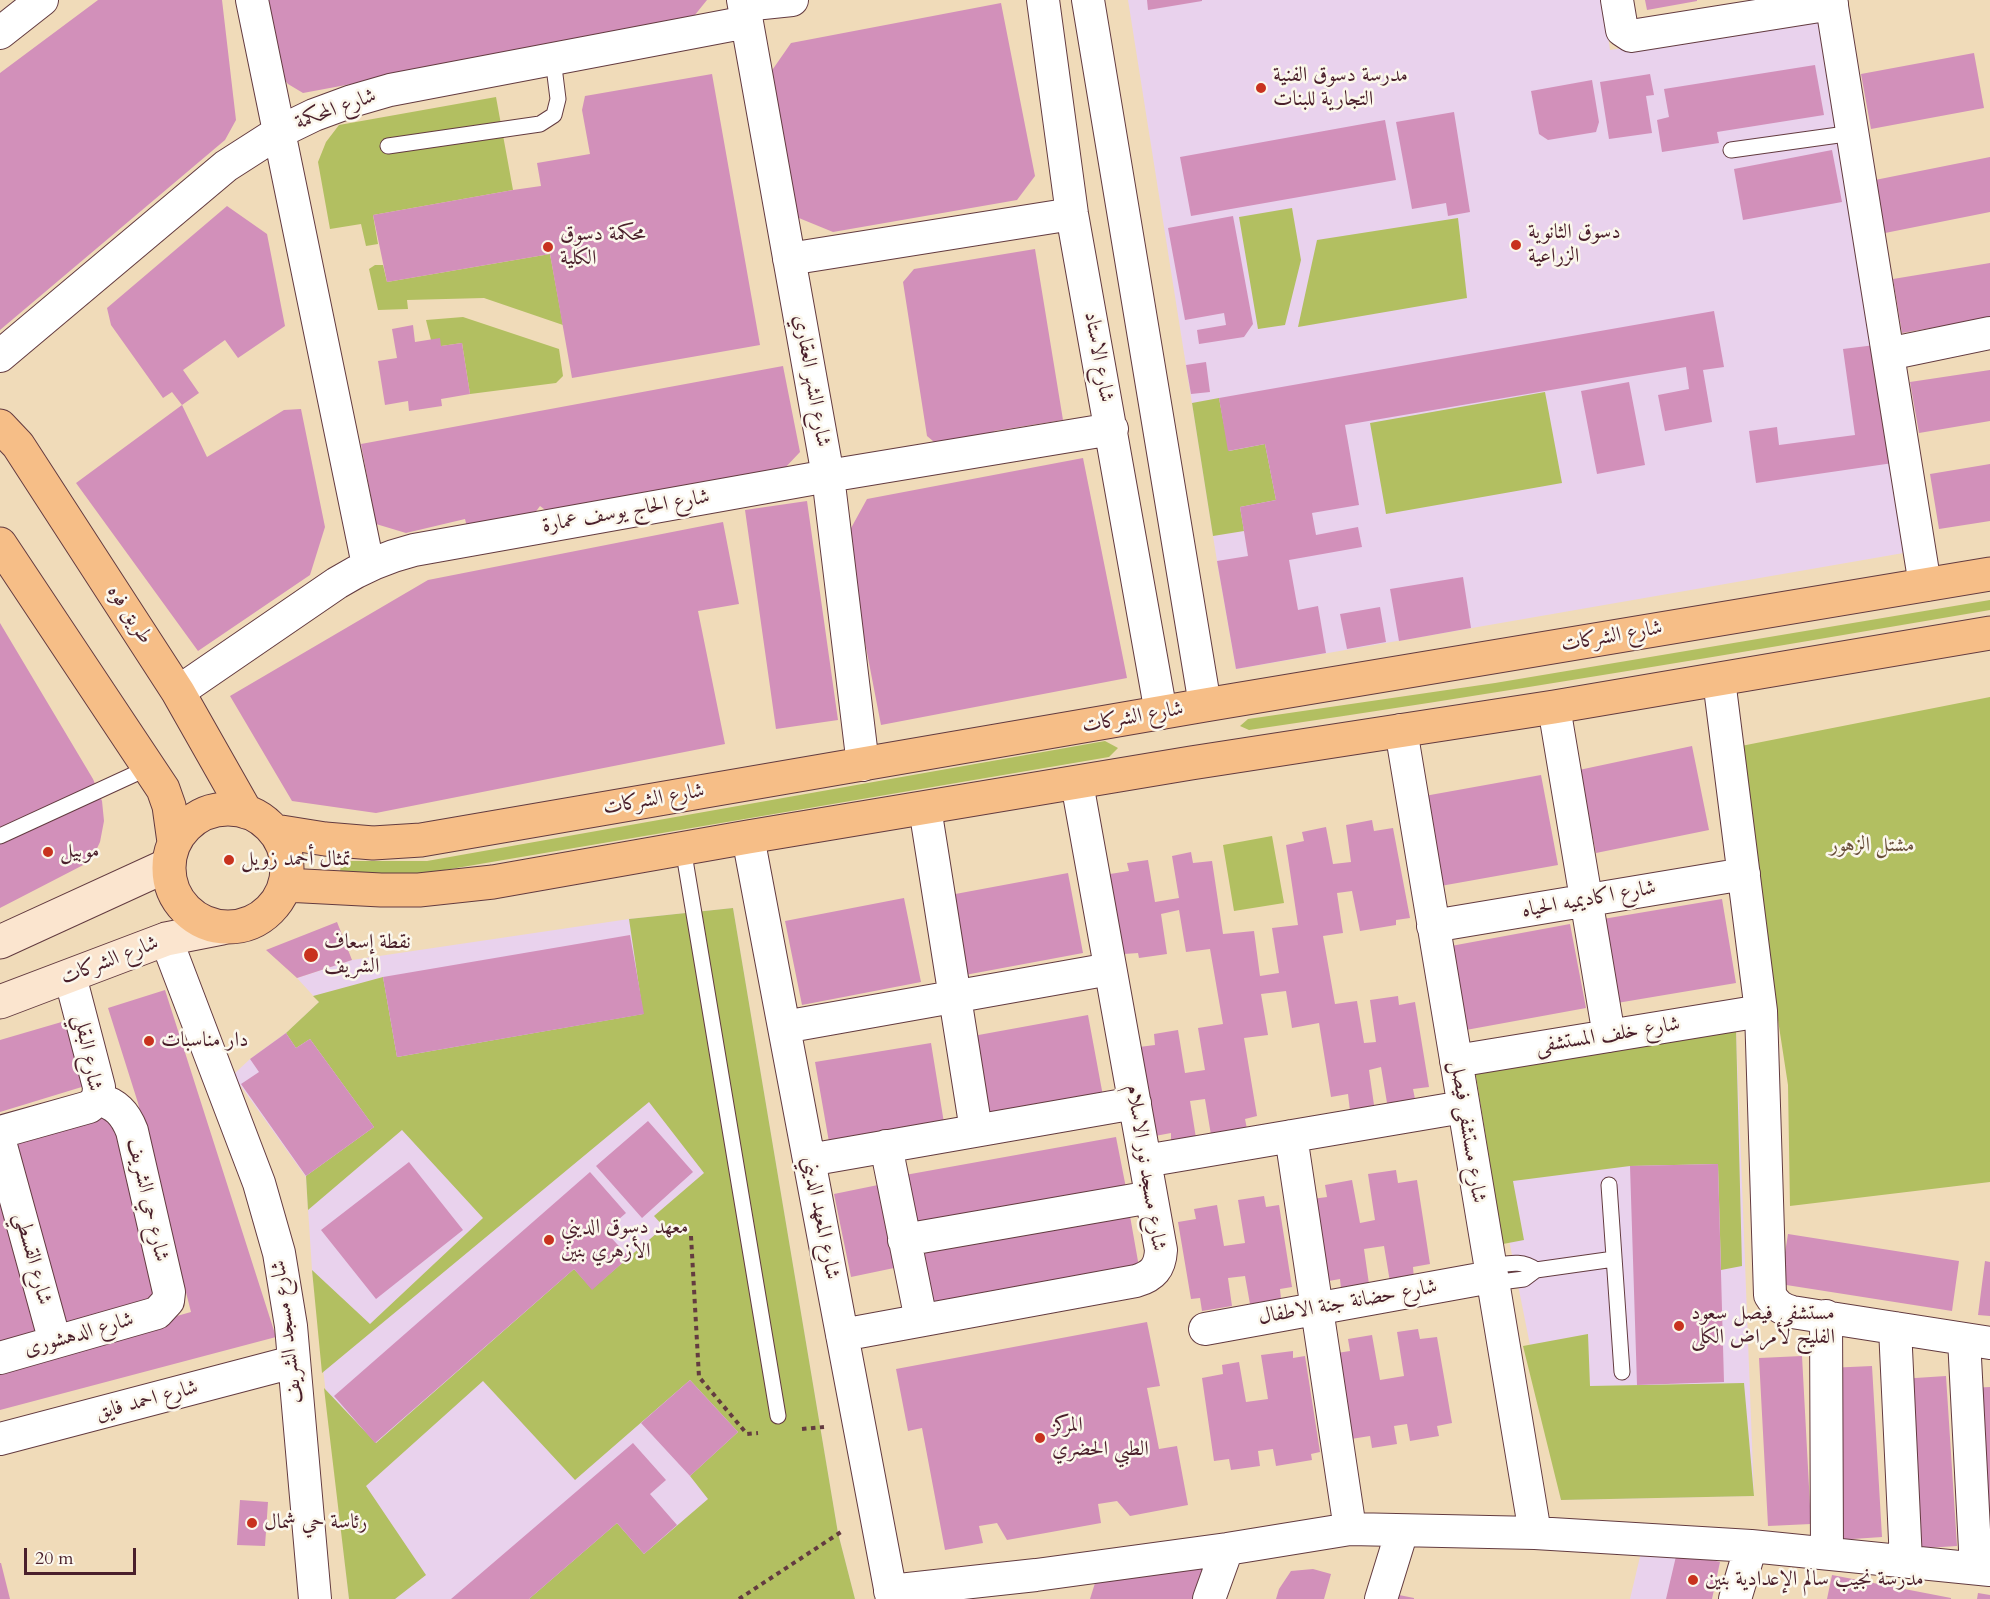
<!DOCTYPE html>
<html>
<head>
<meta charset="utf-8">
<style>
	body { margin:0 }
	#map { position:relative; width:1990px; height:1599px; overflow:hidden; background:#f0dbb9; font-family:Cardo,serif }
	canvas { display:block }
	.scale { position:absolute; left:24px; top:1548px; width:112px; height:27px; box-sizing:border-box; border:3px solid #4a1f2b; border-top:0; padding-left:8px; font-size:18px; line-height:21px; white-space:nowrap; color:#4a1f2b; -webkit-text-stroke:4px #fbf7ec; paint-order:stroke }
</style>
</head>
<body>
<div id="map">
<canvas width="1990" height="1599"></canvas>
<div class="scale">20 m</div>
</div>
<script>
const ctx = document.querySelector('canvas').getContext('2d');
ctx.lineJoin = 'round';
function fillPath(path, color) {
  ctx.fillStyle = color;
  ctx.fill(path, 'evenodd');
}
function trace(path, color, width, dash) {
  ctx.strokeStyle = color;
  ctx.lineWidth = width;
  ctx.lineCap = dash ? 'butt' : 'round';
  ctx.setLineDash(dash || []);
  ctx.stroke(path);
}
function label(font, color, halo, rows, align = 'center') {
  ctx.font = font + ' Cardo,Amiri,serif';
  ctx.lineWidth = 5;
  ctx.setLineDash([]);
  ctx.textBaseline = 'middle';
  ctx.strokeStyle = halo;
  ctx.fillStyle = color;
  for (const [text, x, y, turn = 0] of rows) {
    ctx.save();
    ctx.translate(x, y);
    ctx.rotate((+turn || 0) * Math.PI / 180);
    ctx.textAlign = isNaN(turn) ? turn : align;
    if (halo) ctx.strokeText(text, 0, 0);
    ctx.fillText(text, 0, 0);
    ctx.restore();
  }
}
fillPath(new Path2D(`
	M1128 0H1603L1610 50 1829 15 1915 551 1236 669 1217 561Z
	M733 908 838 1533 855 1599H349L312 1270 306 1177 233 1075 250 1059 286 1033 319 1002 297 978 352 960 629 919Z
	M1736 1029 1754 1496 1561 1500 1475 1070Z
	M1643 1544 1720 1562 1712 1599H1630Z`), '#e9d2ed');
fillPath(new Path2D(`
	M496 97 513 190 373 215 378 244 366 246 361 224 330 229 318 162 326 142 339 125Z
	M1292 208 1301 260 1285 325 1258 329 1239 217Z
	M1458 218 1467 298 1298 327 1317 240Z
	M550 254 563 325 484 298 407 300 408 309 378 310 369 269 375 265H383L387 282Z
	M463 317 559 349 563 376 556 383 470 394 462 343 441 346 431 340 426 320Z
	M1545 392 1562 483 1386 514 1370 423Z
	M1219 398 1229 451 1265 444 1276 500 1240 507 1244 531 1213 536 1192 403Z
	M1990 600V610C1743 652 1497 694 1249 730L1240 726 1248 719 1495 683Z
	M1990 697V1182L1790 1206 1788 1085 1736 747Z
	M1105 741 1118 748 1109 757 427 873 339 876 342 861H427Z
	M1272 836 1284 903 1234 911 1223 845Z
	M733 908 838 1533 855 1599H529L617 1523 644 1554 708 1499 690 1476 738 1432 690 1380 575 1480 483 1381 366 1486 426 1575 395 1599H349L324 1388 376 1443 574 1269 592 1289 664 1227 654 1216 704 1173 649 1102 322 1373 312 1270 370 1324 483 1218 402 1130 308 1210 306 1176 374 1127 310 1039 296 1048 286 1033 319 1002 313 996 383 977 397 1057 643 1014 629 919Z
	M1736 1029 1742 1266 1721 1270 1718 1164 1630 1166 1513 1181 1524 1240 1503 1244 1475 1070Z
	M1588 1334 1590 1386 1744 1383 1754 1496 1561 1500 1523 1346Z`), '#b2bf61');
fillPath(new Path2D(`
	M98 0H222L236 120 225 140 0 330V73Z
	M257 0H707L690 21 303 93 288 84 272 64Z
	M1147 0H1202V1L1148 10Z
	M1645 0H1697V1L1647 10Z
	M1001 3 1035 176 1017 200 833 232 794 216 766 79 791 43Z
	M1974 53 1984 108 1871 129 1861 74Z
	M1815 65 1824 115 1717 132 1719 143 1662 152 1657 120 1669 117 1664 89Z
	M712 74 760 345 572 378 550 254 387 282 373 215 513 190 541 186 537 163 590 154 582 110 585 96Z
	M1650 74 1654 95 1646 96 1652 133 1609 139 1600 82Z
	M1592 80 1599 122 1596 132 1548 140 1539 134 1531 91Z
	M1454 112 1470 212 1448 216 1446 203 1412 209 1396 122Z
	M1385 120 1396 180 1191 216 1180 157Z
	M1832 150 1842 202 1743 220 1734 169Z
	M1990 157V212L1885 233 1875 180Z
	M227 206 267 234 285 326 238 358 225 340 183 370 199 393 182 405 172 392 163 398 111 325 107 308Z
	M1233 216 1253 324 1244 337 1199 344 1197 330 1226 325 1224 313 1185 320 1168 228Z
	M1035 249 1063 420 994 431 991 445 946 452 927 436 903 282 914 269Z
	M1990 263V318L1902 333 1893 279Z
	M1714 311 1724 367 1703 370 1712 422 1665 431 1658 395 1689 389 1686 367 1345 425 1359 505 1312 513 1316 535 1358 527 1362 547 1289 560 1298 610 1318 606 1326 653 1236 669 1217 561 1248 556 1240 507 1276 500 1265 444 1228 451 1219 398Z
	M413 325 415 342 440 338 441 346 462 343 470 394 441 399 442 406 409 411 408 401 385 405 378 361 397 358 392 329Z
	M1875 345 1893 463 1756 483 1749 431 1777 427 1779 445 1855 435 1843 349Z
	M1206 362 1210 392 1191 394 1186 365Z
	M783 366 800 452 783 470 552 515 540 506 534 514 467 527 465 519 406 533 376 524 361 444Z
	M1990 370V421L1919 433 1910 382Z
	M1629 382 1645 465 1597 474 1581 391Z
	M182 405 207 457 284 410 301 409 325 527 310 575 198 651 76 483Z
	M1083 458 1127 678 881 725 845 539 867 499Z
	M1990 464V521L1939 529 1930 474Z
	M807 501 838 720 776 729 745 510Z
	M723 522 739 604 698 611 725 744 376 813 292 801 230 696 428 580Z
	M1463 577 1471 628 1399 641 1390 589Z
	M1380 607 1386 642 1347 649 1340 614Z
	M0 623 93 779 102 801 104 821 100 842 91 861 0 908Z
	M1692 746 1709 830 1596 853 1579 770Z
	M1541 775 1558 865 1435 887 1419 797Z
	M1372 820 1374 831 1393 828 1410 918 1396 920V925L1360 931 1352 891 1337 893 1343 933 1323 936 1335 1004 1357 1001 1364 1043 1376 1042 1370 1000 1398 996 1399 1005 1415 1002 1429 1087 1413 1089 1415 1099 1387 1103 1381 1067 1369 1070 1374 1105 1350 1111 1348 1094 1331 1097 1319 1023 1292 1028 1286 991 1261 994 1268 1035 1244 1038 1257 1116 1245 1119 1247 1129 1211 1135 1205 1099 1190 1101 1196 1138 1171 1143V1133L1155 1136 1139 1047 1155 1045 1154 1034 1178 1030 1185 1073 1205 1070 1198 1028 1223 1024 1210 949 1186 952 1179 910 1161 914 1167 954 1139 958 1138 953 1124 954 1110 874 1129 871 1127 863 1148 860 1155 902 1179 898 1172 856 1191 852 1193 863 1212 861 1223 934 1254 931 1260 976 1279 973 1272 928 1298 925 1286 845 1304 841 1302 832 1326 827 1333 864 1351 862 1346 825Z
	M1068 873 1083 953 965 975 950 895Z
	M904 898 921 982 802 1005 785 921Z
	M1722 899 1736 983 1617 1003 1603 919Z
	M337 922 352 960 297 978 266 950Z
	M1570 924 1586 1008 1466 1030 1451 946Z
	M630 935 644 1014 397 1057 383 977Z
	M165 990 276 1337 0 1410V1366L191 1312 138 1103 108 1008Z
	M1088 1015 1103 1096 988 1117 973 1036Z
	M65 1021 85 1086 0 1112V1040Z
	M286 1033 296 1048 310 1039 374 1127 306 1176 241 1084 259 1072 250 1059Z
	M931 1043 944 1123 829 1142 815 1062Z
	M114 1109 160 1297 59 1327 7 1136Z
	M648 1121 693 1172 642 1218 596 1166Z
	M1116 1137 1126 1188 904 1228 894 1177Z
	M409 1162 463 1230 376 1299 321 1230Z
	M1718 1164 1724 1382 1637 1385 1630 1166Z
	M1396 1170 1398 1183 1417 1180 1430 1264 1413 1267 1414 1279 1390 1282 1384 1246 1364 1249 1369 1284 1341 1289 1340 1279 1323 1282 1312 1199 1327 1197 1325 1185 1352 1180 1360 1223 1375 1220 1368 1174Z
	M0 1172 46 1332 0 1344Z
	M590 1172 626 1213 605 1231 629 1257 592 1290 574 1269 375 1443 334 1396Z
	M878 1185 894 1268 851 1277 834 1194Z
	M1264 1196 1266 1207 1279 1205 1292 1287 1280 1289 1281 1299 1250 1304 1245 1276 1228 1278 1232 1306 1202 1311 1200 1298 1191 1299 1178 1222 1196 1219 1194 1209 1217 1205 1224 1246 1245 1243 1238 1200Z
	M1130 1216 1139 1267 918 1306 909 1256Z
	M1788 1234 1959 1261 1952 1311 1780 1284Z
	M1985 1261 1990 1262V1316L1978 1315Z
	M1147 1322 1160 1386 1147 1388 1159 1449 1177 1446 1188 1505 1130 1516 1117 1501 1098 1504 1101 1523 1007 1540 997 1523 979 1526 983 1543 945 1550 922 1428 908 1431 896 1369Z
	M1418 1329 1420 1339 1437 1337 1452 1423 1437 1426 1439 1436 1410 1441 1407 1424 1394 1426 1397 1444 1372 1448 1370 1436 1351 1439 1337 1353 1350 1351 1348 1339 1372 1335 1380 1380 1404 1376 1397 1332Z
	M1293 1351V1358L1305 1356 1320 1452 1311 1454 1312 1460 1276 1466 1273 1449 1258 1451 1260 1466 1231 1470 1229 1459 1214 1461 1202 1378 1223 1374 1222 1365 1239 1362 1246 1402 1268 1399 1261 1355Z
	M1802 1356 1811 1524 1768 1526 1759 1358Z
	M1872 1366 1882 1537 1838 1540 1828 1368Z
	M1946 1376 1957 1546 1911 1549 1900 1379Z
	M690 1380 738 1432 690 1476 641 1423Z
	M1990 1387V1559L1970 1388Z
	M633 1443 666 1480 650 1494 677 1525 644 1554 617 1523 529 1599H451Z
	M240 1500 268 1502 265 1546 237 1545Z
	M1677 1552 1720 1562 1712 1599H1666Z
	M0 1563H1L10 1599H0Z
	M1206 1565 1194 1599H1090L1095 1583Z
	M1313 1569 1331 1574 1324 1599H1276L1279 1589 1291 1571Z
	M1832 1575 1951 1598V1599H1827Z
	M1978 1593 1990 1595V1599H1977Z
	M1394 1594 1414 1598V1599H1393Z`), '#d290ba');
const lane = new Path2D(`
	M388 146 540 124 554 115 558 99 553 59
	M1731 150 1853 133
	M0 836 150 767
	M683 848 778 1416
	M1609 1185 1622 1372
	M1490 1266C1507 1264 1521 1259 1536 1270
	M1492 1283 1524 1279 1536 1270 1614 1259`);
const street = new Path2D(`
	M252 0 368 565
	M743 0 828 476 863 765
	M1043 0 1072 214 1161 713
	M1088 0 1205 705
	M1617 0 1622 30 1631 36 1832 4
	M1831 0 1925 585
	M744 5 792 0
	M0 33 42 0
	M789 259 1072 214
	M1888 354 1990 333
	M0 356 226 166 279 132 314 115 352 101 390 90 747 22
	M1719 680 1761 1011 1770 1295C1776 1305 1781 1309 1792 1312L1990 1343
	M178 692 337 583C361 568 386 557 414 550L828 476 1112 429
	M1554 707 1609 1036
	M1401 730 1535 1533
	M925 808 976 1130
	M748 837 892 1599
	M1433 926 1744 874
	M166 939 259 1183 279 1253 291 1326 315 1599
	M784 1027 1110 969
	M1456 1061 1761 1011
	M0 1132 89 1107 98 1099 99 1087 70 976
	M1291 1136 1350 1529
	M0 1142 55 1342
	M886 1146 921 1320
	M809 1160 1135 1103
	M1145 1161 1463 1107
	M904 1240 1151 1197
	M1826 1316 1827 1553
	M1895 1328 1906 1561
	M1205 1329 1491 1277
	M842 1335 1136 1281C1153 1276 1160 1268 1161 1250L1077 783
	M1964 1339 1976 1568
	M0 1358 157 1313 168 1301 169 1292 132 1131C125 1113 116 1104 98 1099
	M0 1439 293 1362
	M890 1591 1036 1575 1227 1549 1350 1529 1535 1533 1751 1546 1990 1570
	M1209 1599 1227 1549
	M1381 1599 1402 1531
	M1735 1599 1751 1546`);
const secondary = new Path2D(`
	M0 942 168 865
	M0 1002 166 939 222 928`);
const primary = new Path2D(`
	M0 426 18 445 178 692 246 812
	M0 544 163 789 169 806 174 842
	M169 868a59 59 0 1 1 118 0a59 59 0 1 1-118 0Z
	M275 831 325 839 373 843 421 840 1205 705 1990 574
	M285 885 381 890H419L493 882 748 837 1191 763 1554 707 1990 633`);
trace(lane, '#633b40', 17);
trace(street, '#633b40', 34);
trace(secondary, '#633b40', 35);
trace(primary, '#633b40', 35);
trace(new Path2D(`
	M691 1236 699 1377 747 1434 758 1433
	M802 1429 824 1427
	M739 1599 844 1530`), '#633b40', 4, [4.5, 4.5]);
trace(lane, '#fff', 15);
trace(street, '#fff', 32);
trace(secondary, '#fbe5cf', 33);
trace(primary, '#f6be87', 33);
for (const [x, y, r, color] of [
	[1261,88,6,"#c8321e"],
	[1516,245,6,"#c8321e"],
	[548,247,6,"#c8321e"],
	[48,852,6,"#c8321e"],
	[229,860,6,"#c8321e"],
	[311,955,8,"#c8321e"],
	[149,1041,6,"#c8321e"],
	[549,1240,6,"#c8321e"],
	[1679,1326,6,"#c8321e"],
	[1040,1438,6,"#c8321e"],
	[252,1523,6,"#c8321e"],
	[1693,1580,6,"#c8321e"]
]) {
  const dot = new Path2D();
  dot.arc(x, y, r, 0, 2 * Math.PI);
  ctx.fillStyle = color;
  ctx.fill(dot);
  trace(dot, '#fbf7ec', 2);
}
label('21px', '#4a1f2b', '#fbf7ec', [
	["مدرسة دسوق الفنية",1273,76],
	["التجارية للبنات",1273,100],
	["دسوق الثانوية",1528,233],
	["الزراعية",1528,257],
	["محكمة دسوق",560,235],
	["الكلية",560,259],
	["موبيل",60,852],
	["تمثال أحمد زويل",241,860],
	["نقطة إسعاف",324,943],
	["الشريف",324,967],
	["دار مناسبات",161,1041],
	["معهد دسوق الديني",561,1228],
	["الأزهري بنين",561,1252],
	["مستشفى فيصل سعود",1691,1314],
	["الفليج لأمراض الكلى",1691,1338],
	["المركز",1052,1426],
	["الطبي الحضري",1052,1450],
	["رئاسة حي شمال",264,1523],
	["مدرسة نجيب سالم الإعدادية بنين",1705,1580]
], 'left');
label('21px', '#4a1f2b', '#fbf7ec', [
	["شارع المحكمة",336,110,-20],
	["شارع الاستاد",1098,357,80],
	["شارع الشهر العقاري",811,381,80],
	["شارع الحاج يوسف عمارة",626,512,-10],
	["طريق فوه",129,615,57],
	["شارع الشركات",1612,637,-10],
	["شارع الشركات",1133,718,-10],
	["شارع الشركات",654,800,-10],
	["شارع اكاديميه الحياه",1589,900,-10],
	["شارع الشركات",110,961,-21],
	["شارع خلف المستشفى",1608,1036,-9],
	["شارع البقلي",87,1053,79],
	["شارع مستشفى فيصل",1467,1132,81],
	["شارع مسجد نور الاسلام",1145,1168,81],
	["شارع حي الشريف",147,1200,77],
	["شارع المعهد الديني",820,1218,79],
	["شارع القسطي",32,1259,75],
	["شارع حضانة جنة الاطفال",1348,1303,-10],
	["شارع مسجد الشريف",288,1332,-97],
	["شارع الدهشورى",79,1335,-16],
	["شارع احمد فايق",147,1401,-15]
]);
label('21px', '#694f3b', '#fbf7ec', [
	["مشتل الزهور",1872,846]
]);
</script>
</body>
</html>
